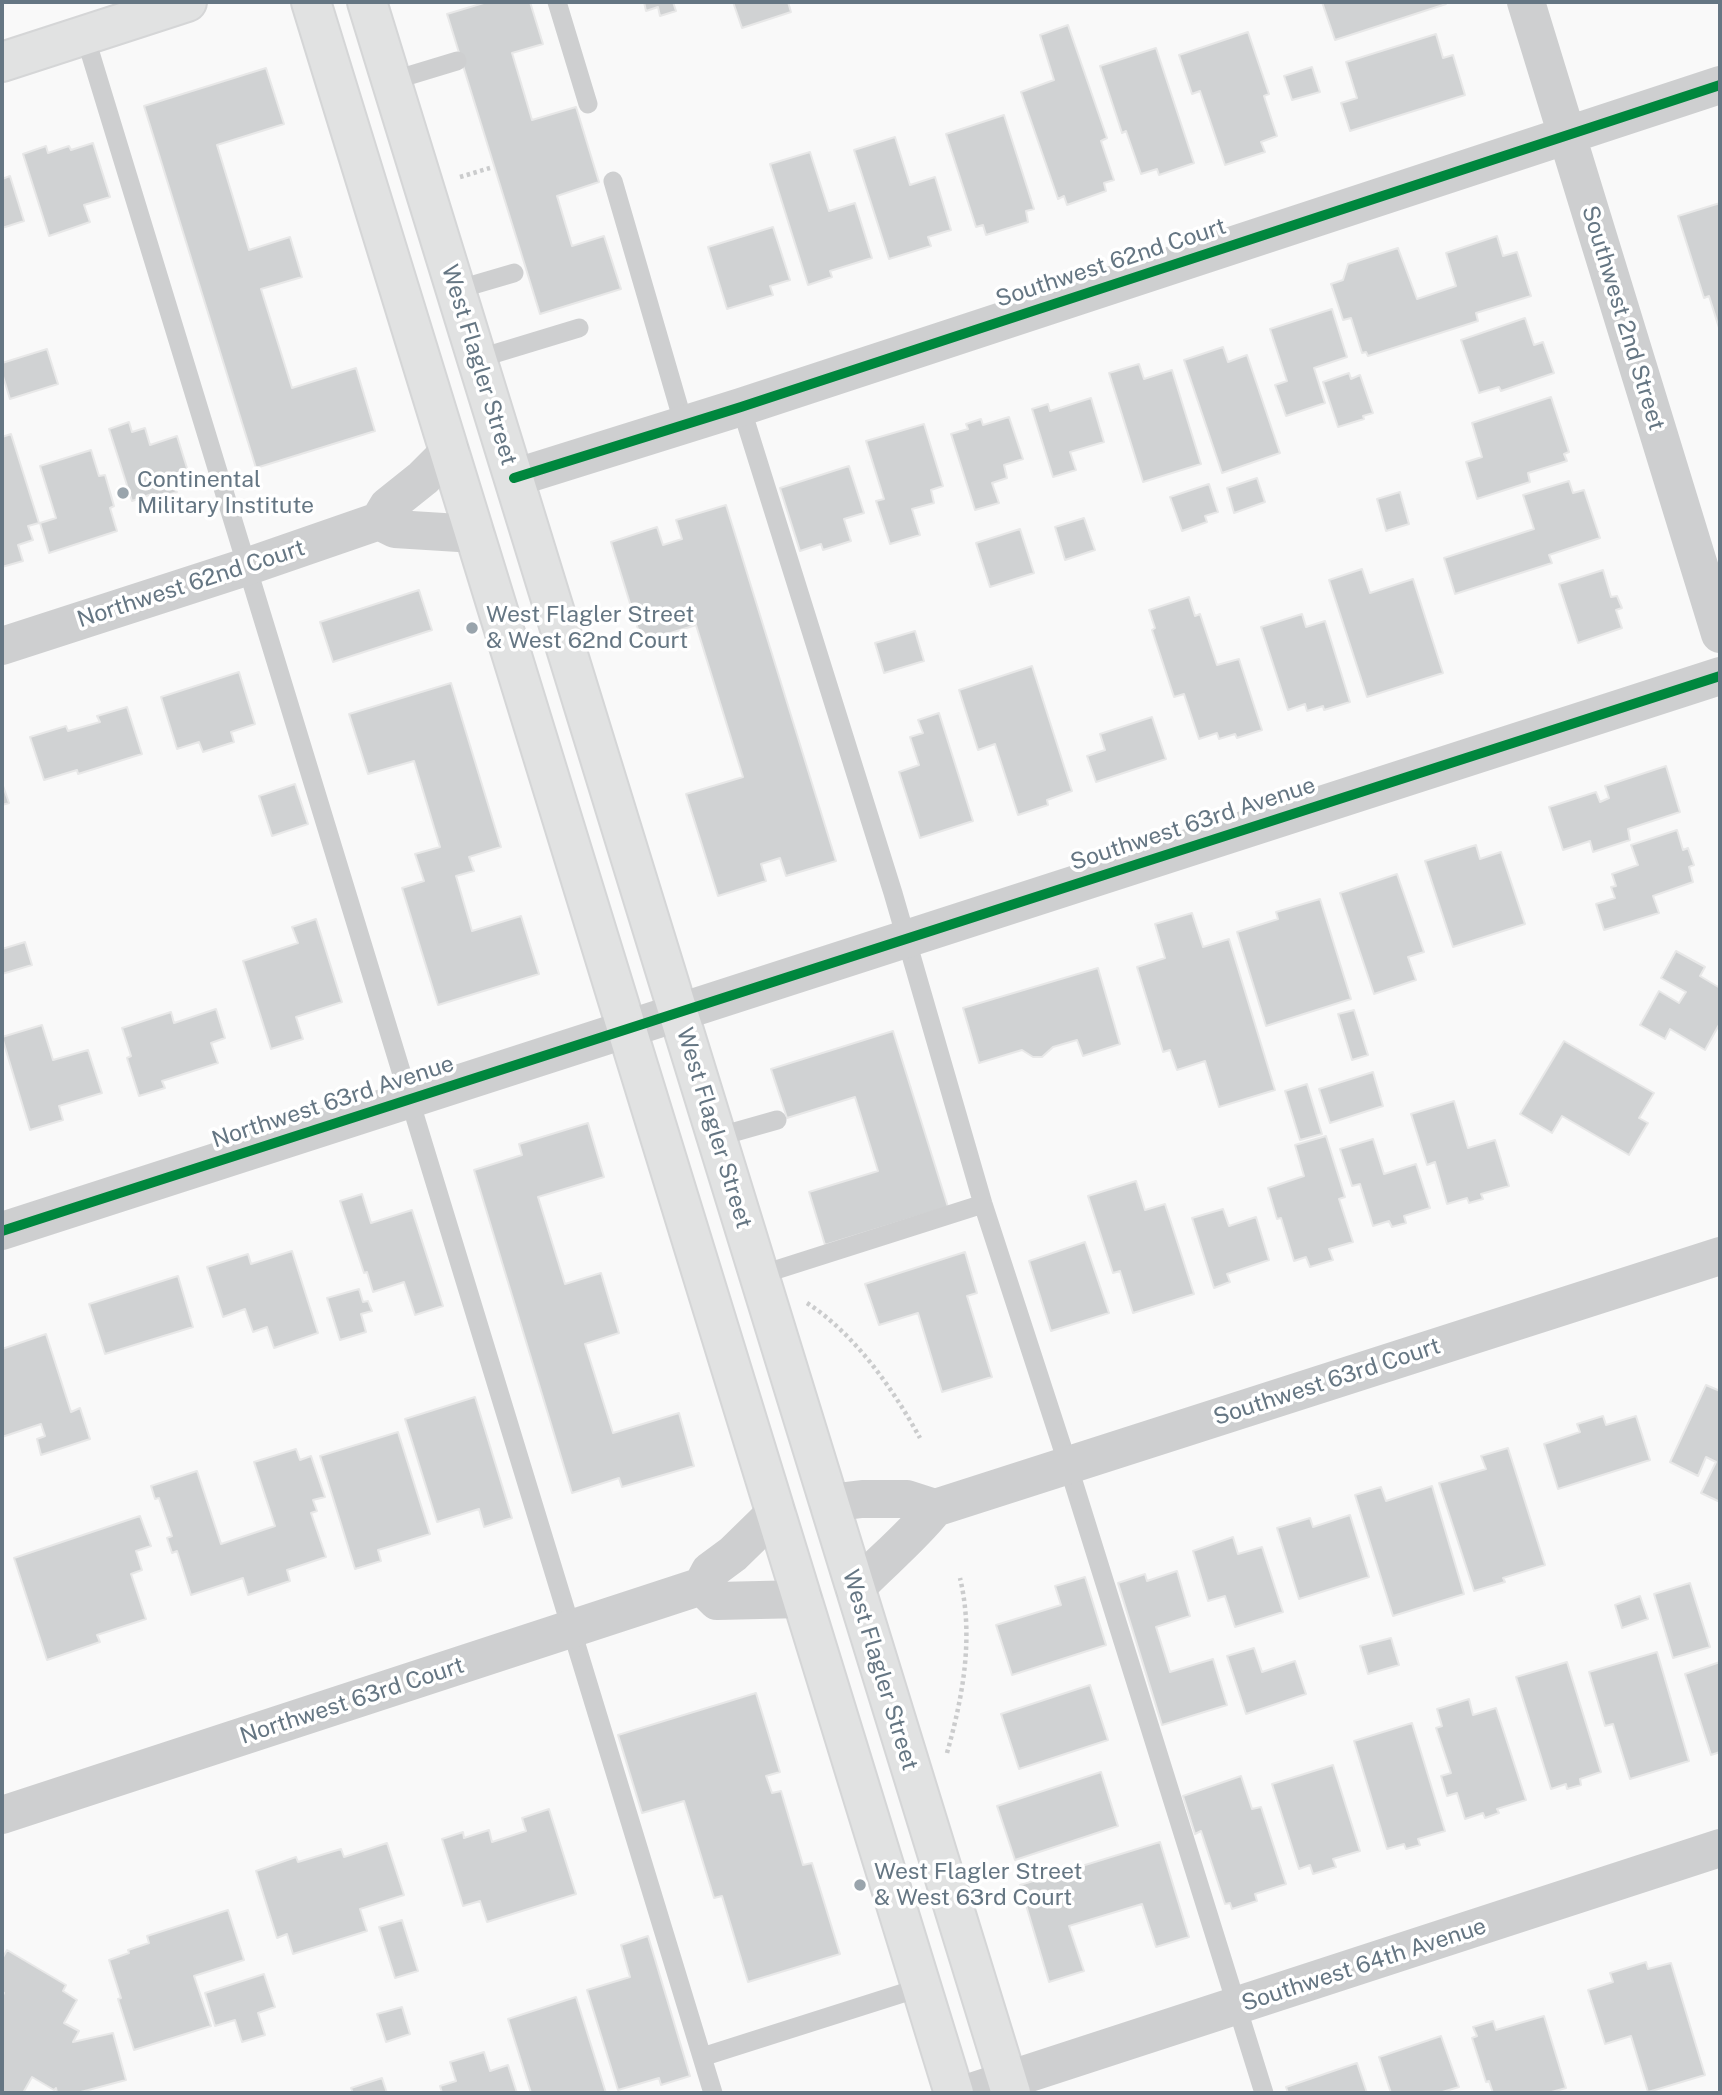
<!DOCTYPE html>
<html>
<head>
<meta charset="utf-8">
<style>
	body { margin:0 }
	#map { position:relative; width:1722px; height:2095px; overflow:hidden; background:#f9f9f9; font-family:"Public Sans",sans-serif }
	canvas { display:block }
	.frame { position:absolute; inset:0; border:4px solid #657683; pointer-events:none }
</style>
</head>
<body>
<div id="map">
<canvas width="1722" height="2095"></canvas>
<div class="frame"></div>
</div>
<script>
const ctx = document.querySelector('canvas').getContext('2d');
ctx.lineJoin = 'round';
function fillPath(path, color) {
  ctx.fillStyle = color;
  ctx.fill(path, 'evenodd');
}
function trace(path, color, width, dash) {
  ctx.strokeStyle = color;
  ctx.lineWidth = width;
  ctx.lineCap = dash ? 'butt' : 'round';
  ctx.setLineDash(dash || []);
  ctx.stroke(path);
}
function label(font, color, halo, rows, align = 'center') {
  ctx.font = font + ' "Public Sans",sans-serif';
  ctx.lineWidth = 7;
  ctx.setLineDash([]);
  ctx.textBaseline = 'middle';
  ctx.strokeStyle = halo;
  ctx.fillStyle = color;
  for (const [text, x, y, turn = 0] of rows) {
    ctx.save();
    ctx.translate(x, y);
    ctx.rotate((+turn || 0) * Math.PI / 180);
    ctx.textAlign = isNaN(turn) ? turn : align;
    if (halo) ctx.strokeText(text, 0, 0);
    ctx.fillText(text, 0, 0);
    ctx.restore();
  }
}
const building = new Path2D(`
	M487 2H530L543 44 512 53 532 120 576 107 599 182 557 196 572 246 604 236 621 289 540 314 447 14Z
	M644 2H673L676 11 660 16 658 7 646 11Z
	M733 2H788L791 12 742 28Z
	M1322 2H1446V4L1335 40Z
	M1068 25 1107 138 1101 141 1114 180 1104 183 1106 191 1067 205 1064 196 1058 199 1021 92 1054 80 1040 35Z
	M1248 32 1269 94 1264 96 1277 136 1261 142 1265 152 1225 165 1200 91 1192 94 1179 55Z
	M1436 34 1443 58 1453 55 1465 95 1350 131 1341 103 1357 98 1346 62Z
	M1156 48 1194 163 1159 175 1157 169 1141 174 1126 131 1122 133 1100 66Z
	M1312 67 1320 92 1292 100 1284 76Z
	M266 68 284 124 217 145 249 250 290 237 302 277 261 289 292 388 356 368 375 431 256 468 144 106Z
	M1004 115 1034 209 1026 211 1028 222 986 235 983 225 976 227 946 134Z
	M895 137 910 185 935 177 951 230 928 237 931 246 889 259 854 150Z
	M93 143 110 197 84 205 90 222 49 236 23 154 46 146 48 153 69 146 71 150Z
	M810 152 829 211 855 203 872 258 830 271 832 277 808 285 770 164Z
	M10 176 24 221 2 228V179Z
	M1720 203V331L1709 296 1704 298 1678 216Z
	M773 227 790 280 770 286 773 295 727 309 708 247Z
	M1497 236 1503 256 1517 252 1531 296 1476 313 1478 321 1368 356 1366 352 1362 353 1351 318 1343 320 1331 284 1343 280 1348 264 1398 248 1417 299 1456 286 1446 253Z
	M1332 309 1347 357 1314 368 1325 403 1286 416 1275 385 1287 381 1270 329Z
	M1525 318 1534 345 1543 342 1554 373 1501 391 1499 387 1479 393 1461 340Z
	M1223 347 1228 362 1247 355 1280 453 1222 473 1184 360Z
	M47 349 58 384 10 399 2 373V363Z
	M1139 364 1144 379 1172 370 1201 464 1143 482 1109 373Z
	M1349 373 1351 379 1360 375 1373 413 1363 416 1364 419 1338 427 1323 382Z
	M1551 397 1569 452 1564 454 1567 461 1528 473 1530 482 1477 499 1466 462 1482 457 1472 423Z
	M1091 398 1104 442 1070 452 1076 470 1053 477 1032 409 1048 404 1050 411Z
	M1009 417 1023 459 1004 465 1007 478 992 483 999 503 975 510 951 434 968 429 966 424 981 419 983 425Z
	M129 422 132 432 145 428 150 445 177 436 191 481 174 487 177 492 154 499 152 494 132 501 109 429Z
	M924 424 943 486 931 490 934 503 912 509 920 535 890 544 876 501 884 499 866 441Z
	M11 434 39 523 28 526 33 540 18 545 23 561 2 567V437Z
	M91 450 99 476 105 475 114 506 110 508 117 531 49 553 40 523 56 518 40 466Z
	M849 466 864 513 844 519 851 541 823 550 821 544 800 551 780 488Z
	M1257 478 1265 502 1234 513 1227 488Z
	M1569 481 1573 493 1584 490 1600 538 1549 555 1552 563 1455 594 1444 558 1534 529 1523 495Z
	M1209 484 1218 512 1205 516 1207 522 1182 531 1170 497Z
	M1400 492 1409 524 1386 531 1377 499Z
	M726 505 836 861 786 876 780 858 761 864 766 881 718 896 686 794 743 777 696 625 642 642 611 542 657 527 663 545 682 539 676 520Z
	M1084 518 1095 550 1065 560 1055 527Z
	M1020 529 1034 573 990 587 976 543Z
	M1362 569 1370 593 1413 579 1443 673 1367 697 1329 580Z
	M1603 570 1611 597 1617 596 1622 608 1616 610 1622 628 1578 643 1559 584Z
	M419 590 432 630 333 662 320 622Z
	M1189 597 1195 616 1200 614 1217 665 1239 659 1262 730 1237 738 1235 734 1219 739 1217 733 1199 739 1184 694 1174 697 1152 630 1155 628 1149 610Z
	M1302 614 1306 627 1325 621 1350 702 1324 710 1323 706 1307 711 1305 704 1288 710 1261 627Z
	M915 631 924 661 884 673 875 643Z
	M1032 666 1072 791 1047 800 1048 805 1018 815 995 744 978 750 959 690Z
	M239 672 255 724 231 732 234 742 203 752 199 742 177 749 161 697Z
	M451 683 501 847 469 857 474 871 456 876 472 931 521 916 539 974 438 1005 402 888 424 881 415 854 440 847 414 761 368 774 349 714Z
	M127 707 142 754 78 774 77 770 44 780 30 737 66 726 68 731 100 722 97 716Z
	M939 713 973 821 920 838 899 772 919 765 910 737 923 733 918 720Z
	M1152 717 1166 759 1096 782 1087 756 1105 750 1100 734Z
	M1666 766 1680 812 1628 829 1630 840 1593 852 1590 841 1563 850 1549 807 1596 792 1600 802 1609 798 1605 786Z
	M2 783 9 803 2 805Z
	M295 784 308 824 272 836 259 796Z
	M1677 830 1683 850 1688 848 1694 865 1689 867 1693 882 1653 896 1659 913 1604 930 1596 904 1615 898 1611 887 1616 886 1612 874 1638 865 1631 845Z
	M1476 845 1480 859 1501 852 1525 924 1453 947 1425 861Z
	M1397 874 1424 952 1408 957 1416 980 1374 994 1340 893Z
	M1320 899 1351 999 1266 1026 1237 932 1278 919 1276 912Z
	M1192 913 1203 947 1229 939 1275 1090 1219 1107 1205 1061 1177 1070 1170 1050 1163 1052 1137 967 1165 958 1155 924Z
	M316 919 342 1002 296 1017 303 1039 271 1049 243 961 298 943 292 927Z
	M25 942 32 965 2 974V949Z
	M1676 951 1705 967 1700 976 1720 988V1023L1705 1050 1670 1029 1665 1039 1640 1025 1659 991 1679 1003 1686 992 1661 978Z
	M1098 968 1120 1044 1083 1056 1077 1040 1053 1047 1042 1057H1033L1022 1050 979 1063 963 1008Z
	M216 1009 225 1038 211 1043 218 1063 162 1081 165 1088 139 1096 127 1058 131 1056 122 1028 171 1012 174 1023Z
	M1354 1010 1368 1055 1352 1060 1338 1014Z
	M42 1025 53 1060 88 1050 102 1093 59 1106 63 1120 30 1130 2 1037Z
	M893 1031 948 1207 825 1245 809 1192 878 1171 855 1097 787 1118 771 1069Z
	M1564 1041 1654 1093 1639 1118 1648 1123 1629 1155 1562 1116 1552 1133 1520 1114Z
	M1373 1072 1383 1106 1330 1123 1319 1089Z
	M1307 1084 1322 1134 1300 1140 1285 1091Z
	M1454 1101 1468 1148 1495 1140 1509 1186 1481 1194 1483 1199 1469 1203 1467 1198 1447 1204 1435 1162 1427 1165 1411 1114Z
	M588 1123 604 1177 538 1197 565 1284 601 1273 619 1333 585 1344 613 1433 679 1413 694 1466 622 1487 619 1478 572 1493 474 1170 522 1155 519 1144Z
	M1326 1136 1345 1197 1339 1199 1353 1242 1329 1249 1333 1260 1310 1267 1306 1257 1294 1261 1281 1218 1277 1219 1268 1188 1304 1176 1295 1145Z
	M1373 1139 1384 1174 1416 1164 1430 1208 1404 1216 1406 1223 1392 1227 1389 1221 1373 1226 1360 1184 1352 1186 1340 1149Z
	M1136 1181 1145 1210 1165 1204 1194 1294 1133 1313 1120 1271 1113 1273 1088 1196Z
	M362 1194 371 1223 412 1210 443 1306 415 1315 404 1282 373 1292 367 1272 364 1273 340 1201Z
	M1223 1209 1229 1226 1256 1217 1269 1260 1227 1274 1230 1282 1214 1288 1192 1218Z
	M1085 1242 1109 1313 1051 1331 1029 1261Z
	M292 1251 318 1333 274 1348 267 1327 253 1332 245 1309 223 1317 207 1267 248 1254 251 1264Z
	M965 1252 977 1293 967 1296 992 1377 942 1392 918 1313 879 1325 865 1284Z
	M178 1276 193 1327 105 1354 89 1304Z
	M359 1289 363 1302 368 1301 372 1311 361 1314 366 1332 340 1340 327 1298Z
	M46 1334 71 1412 80 1408 90 1439 41 1455 37 1439 45 1436 41 1424 2 1437V1349Z
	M1706 1385 1720 1391V1502L1701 1493 1716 1462 1706 1457 1698 1476 1670 1462Z
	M475 1397 512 1518 484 1527 479 1509 437 1522 405 1419Z
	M1603 1416 1606 1425 1636 1416 1650 1460 1558 1489 1544 1444 1580 1432 1577 1424Z
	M398 1432 430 1534 378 1550 381 1561 355 1569 320 1456Z
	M1508 1448 1545 1565 1503 1578 1505 1582 1474 1591 1439 1483 1486 1469 1481 1456Z
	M296 1449 300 1460 311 1456 325 1497 313 1500 317 1511 311 1513 326 1557 287 1570 290 1581 248 1595 243 1578 191 1595 177 1551 172 1553 167 1538 172 1536 159 1498 155 1499 151 1486 197 1471 221 1544 275 1526 254 1462Z
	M1432 1486 1464 1594 1393 1616 1355 1495 1381 1487 1386 1501Z
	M1350 1515 1369 1577 1299 1599 1277 1528 1310 1518 1313 1527Z
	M140 1516 151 1546 136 1551 142 1570 131 1574 146 1619 97 1635 100 1642 47 1660 14 1558Z
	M1233 1537 1238 1554 1262 1547 1283 1612 1235 1627 1225 1596 1208 1601 1193 1551Z
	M1177 1571 1190 1616 1156 1627 1170 1672 1213 1659 1227 1705 1162 1725 1118 1583 1145 1574 1147 1581Z
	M1085 1577 1106 1645 1012 1675 996 1625 1061 1605 1055 1586Z
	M1690 1583 1710 1647 1673 1658 1654 1594Z
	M1640 1596 1648 1619 1622 1628 1615 1605Z
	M1391 1638 1399 1665 1368 1674 1360 1646Z
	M1254 1648 1262 1672 1295 1661 1306 1694 1246 1714 1227 1656Z
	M1657 1652 1689 1761 1630 1779 1613 1724 1605 1726 1589 1672Z
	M1567 1662 1601 1772 1580 1779 1581 1785 1567 1789 1566 1784 1551 1789 1516 1677Z
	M1720 1662V1752L1711 1755 1685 1674Z
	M1090 1685 1108 1740 1019 1769 1001 1714Z
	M756 1693 780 1772 766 1776 772 1793 781 1791 803 1865 812 1863 840 1954 748 1982 722 1896 714 1898 684 1801 642 1813 618 1735Z
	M1469 1699 1473 1715 1496 1708 1526 1800 1497 1809 1499 1813 1485 1818 1483 1813 1465 1819 1457 1793 1447 1796 1441 1776 1451 1773 1436 1728 1442 1726 1437 1709Z
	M1412 1723 1445 1831 1418 1839 1420 1845 1406 1849 1404 1844 1387 1849 1354 1741Z
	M1333 1765 1360 1851 1333 1859 1336 1867 1313 1874 1310 1865 1299 1869 1272 1784Z
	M1101 1772 1118 1826 1015 1860 997 1806Z
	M1241 1776 1252 1809 1261 1807 1286 1884 1255 1894 1257 1901 1232 1909 1230 1903 1225 1904 1201 1831 1195 1834 1183 1796Z
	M549 1809 576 1894 487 1922 480 1901 463 1906 442 1839 463 1832 464 1838 489 1830 492 1842 526 1831 522 1818Z
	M1160 1842 1189 1937 1156 1947 1142 1904 1069 1926 1084 1971 1049 1982 1020 1885Z
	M387 1843 404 1895 360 1909 367 1931 293 1954 287 1934 277 1938 256 1871 296 1857 298 1862 341 1849 344 1857Z
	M228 1910 244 1960 194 1976 211 2026 134 2050 118 1999 121 1998 109 1960 129 1953 128 1950 149 1943 147 1936Z
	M402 1920 418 1971 395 1978 379 1927Z
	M648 1936 690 2076 661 2085 659 2078 618 2090 587 1990 630 1977 621 1945Z
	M7 1950 66 1985 63 1991 77 2000 64 2023 79 2031 73 2042 113 2033 126 2080 77 2093H57L56 2088 54 2090 32 2077 23 2093H2V1997L4 1993 2 1991V1959Z
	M1646 1962 1648 1969 1671 1963 1705 2075 1648 2092 1631 2036 1605 2044 1588 1990 1613 1982 1610 1973Z
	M264 1974 275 2007 258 2013 265 2035 242 2042 235 2020 215 2026 205 1993Z
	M576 1997 606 2093H531L508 2019Z
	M402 2007 410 2034 386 2042 377 2014Z
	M1544 2016 1566 2088 1548 2093H1493L1489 2081 1486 2082 1472 2038 1477 2036 1473 2027 1493 2021 1496 2030Z
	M1441 2036 1459 2087 1439 2093H1391L1379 2057Z
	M484 2052 490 2071 508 2065 517 2093H442L440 2086 456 2081 450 2062Z
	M1357 2063 1367 2093H1288L1286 2087Z
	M382 2078 387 2093H353L351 2088Z`);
fillPath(building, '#d0d2d3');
trace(building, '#e8e8e8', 2);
const secondary = new Path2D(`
	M311 2 954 2093
	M367 2 1011 2093
	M2 62 187 2`);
trace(secondary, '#d5d6d7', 42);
trace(new Path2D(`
	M460 177 490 168
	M807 1303C855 1334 893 1389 920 1438
	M947 1753C963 1696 974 1637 960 1578`), '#cbcccd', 4.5, [3.5, 3.5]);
trace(new Path2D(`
	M557 2 588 104
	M85 36 713 2093
	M391 81 457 61
	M613 181 684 425
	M456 290 514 273
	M477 359 579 328
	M741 407 893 893 983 1204 1068 1465 1264 2093
	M717 1137 777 1120
	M760 1275 983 1204
	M702 2057 922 1987`), '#cecfd0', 19);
trace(new Path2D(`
	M1526 2 1720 634
	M514 478 741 407 1720 85
	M379 521 395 529 475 534
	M2 646 246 567 379 521 388 506 423 478 450 451
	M2 1231 1720 676
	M829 1503 862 1499H907L935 1508
	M702 1586 717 1601 803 1599
	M855 1589C882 1561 911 1538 935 1508L1720 1256
	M2 1815 702 1586 710 1571 733 1554 776 1512
	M968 2093 1720 1848`), '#cecfd0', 38);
trace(secondary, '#e1e2e2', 38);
trace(new Path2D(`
	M514 478 741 407 1720 85
	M2 1231 1720 676`), '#00873e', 10);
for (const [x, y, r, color] of [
	[123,493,7,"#99a4ac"],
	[472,628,7,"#99a4ac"],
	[860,1885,7,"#99a4ac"]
]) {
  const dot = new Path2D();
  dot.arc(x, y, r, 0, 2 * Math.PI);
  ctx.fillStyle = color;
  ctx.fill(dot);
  trace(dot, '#fff', 2.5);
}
label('23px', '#657683', '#fff', [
	["Southwest 62nd Court",1111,263,-18],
	["Southwest 2nd Street",1623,318,73],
	["West Flagler Street",479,365,73],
	["Northwest 62nd Court",191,584,-18],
	["Southwest 63rd Avenue",1193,824,-18],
	["Northwest 63rd Avenue",333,1102,-18],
	["West Flagler Street",714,1128,73],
	["Southwest 63rd Court",1327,1382,-18],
	["West Flagler Street",880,1670,73],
	["Northwest 63rd Court",352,1701,-18],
	["Southwest 64th Avenue",1364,1965,-18]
]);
label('23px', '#657683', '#fff', [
	["Continental",137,480],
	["Military Institute",137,506],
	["West Flagler Street",486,615],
	["& West 62nd Court",486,641],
	["West Flagler Street",874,1872],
	["& West 63rd Court",874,1898]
], 'left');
</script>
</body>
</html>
